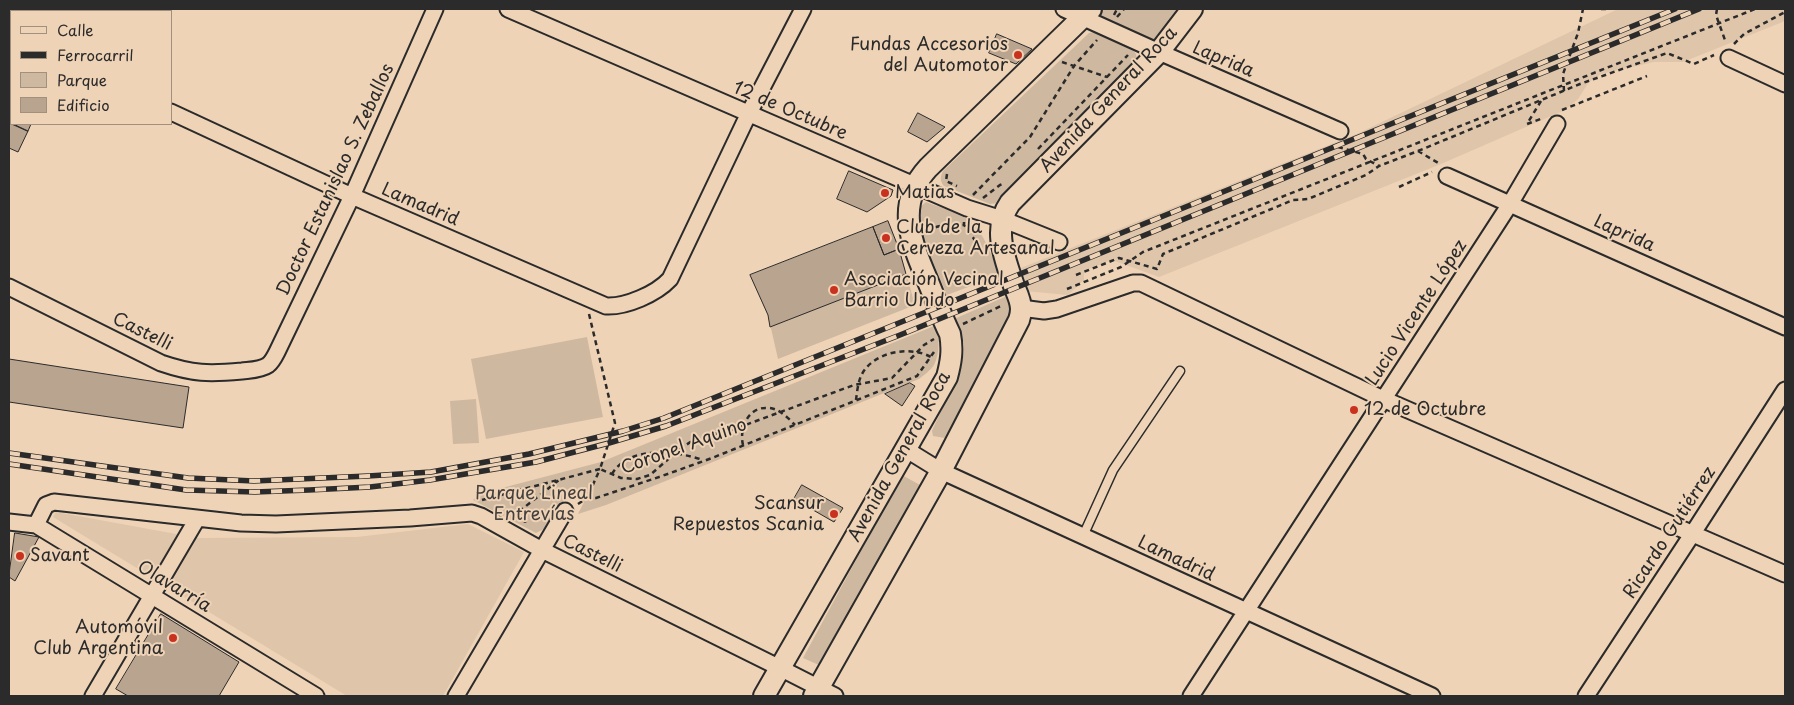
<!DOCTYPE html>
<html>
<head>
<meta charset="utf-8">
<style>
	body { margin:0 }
	#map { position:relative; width:1794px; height:705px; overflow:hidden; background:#efd3b6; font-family:"Playpen Sans",sans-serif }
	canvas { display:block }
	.frame { position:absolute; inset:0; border:10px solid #2b2b2b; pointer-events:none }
	.legend { position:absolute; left:10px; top:10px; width:162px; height:115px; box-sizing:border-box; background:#efd3b6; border:1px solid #a1907e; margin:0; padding:6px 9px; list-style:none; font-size:15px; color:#2b2b2b }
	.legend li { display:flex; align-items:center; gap:10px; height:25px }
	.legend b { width:25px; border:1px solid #a1907e }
</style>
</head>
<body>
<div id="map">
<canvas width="1794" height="705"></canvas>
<div class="frame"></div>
<ul class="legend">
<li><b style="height:6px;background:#efd3b6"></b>Calle</li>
<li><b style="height:6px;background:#2b2b2b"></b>Ferrocarril</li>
<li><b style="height:14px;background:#cfb8a0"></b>Parque</li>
<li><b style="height:14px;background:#b9a48f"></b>Edificio</li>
</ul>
</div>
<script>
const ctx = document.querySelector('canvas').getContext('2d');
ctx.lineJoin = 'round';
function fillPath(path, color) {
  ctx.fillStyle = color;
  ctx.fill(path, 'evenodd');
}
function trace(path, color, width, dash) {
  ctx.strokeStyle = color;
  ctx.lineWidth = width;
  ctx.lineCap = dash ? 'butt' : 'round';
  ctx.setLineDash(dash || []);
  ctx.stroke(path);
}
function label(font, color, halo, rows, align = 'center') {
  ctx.font = font + ' "Playpen Sans",sans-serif';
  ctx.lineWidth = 4;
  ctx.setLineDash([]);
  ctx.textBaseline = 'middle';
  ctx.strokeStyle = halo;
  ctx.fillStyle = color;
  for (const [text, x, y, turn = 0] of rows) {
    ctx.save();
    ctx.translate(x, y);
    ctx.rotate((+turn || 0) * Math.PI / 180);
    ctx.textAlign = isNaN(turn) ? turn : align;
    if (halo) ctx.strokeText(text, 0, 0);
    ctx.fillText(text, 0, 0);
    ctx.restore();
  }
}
fillPath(new Path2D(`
	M1618 9H1785V21L1683 62H1654L1601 74 1589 82 1578 99 1565 110 1441 164 1159 277 1112 260 1084 271V280L1068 295 1025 291 1021 268 1359 133Z
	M56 512 198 538 357 537 468 524 524 552 443 696H347L53 517Z`), '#dfc5aa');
fillPath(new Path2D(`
	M1091 9H1192L1159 52 1108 28Z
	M1094 32 1132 49 1136 54 1137 61 1004 199 998 203 990 204 944 186C940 181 940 177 943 171L1089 33Z
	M926 202C938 207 952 210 963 216 983 227 991 255 1000 275L947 295 922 237 920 207Z
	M888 221 899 249 915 305 778 359 768 315 750 275Z
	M1007 296 1013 307 1012 320 945 438 933 436 932 431C940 412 965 367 964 348 964 338 958 328 954 319Z
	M934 326C940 337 940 353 934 365 931 370 924 375 919 379L606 505 578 514 584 502 579 497 565 498 550 526 536 533 473 500 479 494 601 462Z
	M587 337 603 417 486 439 471 359Z
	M476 399 479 443 453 444 450 401Z
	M902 475 920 485 819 665 803 658Z`), '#cfb8a0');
const building = new Path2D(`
	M997 34 1032 49 1016 64 989 53Z
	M9 96 11 97V123L9 122Z
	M918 113 945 127 927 142 908 132Z
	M9 122 28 131 18 152 9 148Z
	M12 124H31L28 131Z
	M849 171 893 190 891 196 867 212 837 199Z
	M888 221 899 249 884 255 873 227Z
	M873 227 884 255 899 249 906 274 770 327 768 315 750 275Z
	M9 359 189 387 183 428 9 402Z
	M910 383 915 386 902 406 885 394Z
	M802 485 843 508 834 522 794 499Z
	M15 533 39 537 15 581 9 577Z
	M161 614 239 662 219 696H128L116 689Z`);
fillPath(building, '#b9a48f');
trace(building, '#2b2b2b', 1);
const service = new Path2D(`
	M1083 536 1113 470 1180 371`);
const minor = new Path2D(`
	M508 9 967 208 1002 219 1059 242
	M1064 9 1159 52 1340 131
	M9 36 11 37
	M1729 58 1785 84
	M171 112 352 196 606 306C626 307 656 294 670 279L749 113 803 9
	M1447 176 1785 327
	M9 287 161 363C193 374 209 374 242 371 250 370 261 370 268 365 272 362 275 356 277 352L352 196 435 9
	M1021 308 1044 311 1057 309 1133 283H1141L1383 399 1785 574
	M907 450 941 471 1432 696
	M9 522 36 525 316 696
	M36 525 46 505 54 502 241 523 276 524 410 518 472 513 481 516 542 550 780 668 835 696
	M93 696 197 519
	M456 696 565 511
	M1191 696 1510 204 1557 124
	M1586 696 1693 533 1785 390`);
const secondary = new Path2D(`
	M764 696 947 377C951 362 953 350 950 334 942 318 936 301 929 284 912 244 894 205 928 168L1091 9
	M814 696 941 471 1019 320C1020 317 1021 312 1021 309 1021 301 1017 293 1014 286 1005 259 992 229 1010 203L1159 52 1192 9`);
trace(service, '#2b2b2b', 11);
trace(minor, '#2b2b2b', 19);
trace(secondary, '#2b2b2b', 24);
trace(new Path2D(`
	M1601 9H1609
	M1717 9 1716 15 1726 43
	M1114 15 1117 9
	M1117 17 1124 9
	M1734 44 1744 34 1785 12
	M1062 62 1107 77
	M1564 91 1563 74 1578 33 1583 9
	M1541 101 1527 124 1543 118
	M1562 110 1647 76
	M1338 147 1363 154 1366 159 1379 166
	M1038 149 1128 55
	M1418 151 1580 84 1667 53 1694 64 1714 55
	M947 174 946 181 957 186
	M1399 187 1432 172
	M973 195 1030 137 1074 66 1097 40
	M983 198 1000 185 1005 183
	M964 222V225L985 254
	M928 232C936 223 953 226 963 225
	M1076 275 1119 258 1157 269 1163 254 1293 200 1308 199 1366 175 1379 166 1418 151 1440 164
	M1067 289 1121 267 1143 252 1755 9
	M589 314 615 423 600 469 621 478 637 479 650 475 680 449 695 439 737 428 854 385 892 378 924 345 934 339
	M963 324 1003 305
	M856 400C857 392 858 383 861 376 872 352 909 345 931 357
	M743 445C739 429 748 406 768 408 779 408 788 418 795 425
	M612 474C629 445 677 451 703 460
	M482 500 600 469 587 498H596L662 476 712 458 917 376 934 352
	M578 504 587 498
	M512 517 559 480
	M525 523V507`), '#2b2b2b', 2.5, [5, 4]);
trace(service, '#efd3b6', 8);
trace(minor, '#efd3b6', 15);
trace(secondary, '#efd3b6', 20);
const rail = new Path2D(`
	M9 453 188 478 254 481 368 476 431 472 529 454 623 431 664 418 1675 9
	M9 464 186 490 255 492 309 490 370 487 430 480 536 462 609 443 666 426 900 335 1699 9`);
trace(rail, '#2b2b2b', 5.5);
trace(rail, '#efd3b6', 4, [11]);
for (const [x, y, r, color] of [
	[1018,55,5,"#c8321e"],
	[885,193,5,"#c8321e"],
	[886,238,5,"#c8321e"],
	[834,290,5,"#c8321e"],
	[1354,410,5,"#c8321e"],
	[834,514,5,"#c8321e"],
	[20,556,5,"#c8321e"],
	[173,638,5,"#c8321e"]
]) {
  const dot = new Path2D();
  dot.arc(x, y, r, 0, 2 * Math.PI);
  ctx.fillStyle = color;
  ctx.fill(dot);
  trace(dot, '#efd3b6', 2);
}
label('18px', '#2b2b2b', '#efd3b6', [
	["Fundas Accesorios",1008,45,"right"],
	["del Automotor",1008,66,"right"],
	["Matias",895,193],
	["Club de la",896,228],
	["Cerveza Artesanal",896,249],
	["Asociación Vecinal",844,280],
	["Barrio Unido",844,301],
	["12 de Octubre",1364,410],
	["Scansur",824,504,"right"],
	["Repuestos Scania",824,525,"right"],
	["Savant",30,556],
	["Automóvil",163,628,"right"],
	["Club Argentina",163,649,"right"]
], 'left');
label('18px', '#2b2b2b', '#efd3b6', [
	["Laprida",1223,60,23],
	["Avenida General Roca",1109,100,-47],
	["12 de Octubre",790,111,23],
	["Doctor Estanislao S. Zeballos",336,180,-65],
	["Lamadrid",420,205,23],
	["Laprida",1624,234,24],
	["Lucio Vicente López",1417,313,-57],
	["Castelli",142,332,26],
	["Coronel Aquino",684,447,-20],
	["Avenida General Roca",900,457,-61],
	["Ricardo Gutiérrez",1670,533,-57],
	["Castelli",592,554,26],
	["Lamadrid",1176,559,25],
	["Olavarría",174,587,31]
]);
label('18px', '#44403d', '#efd3b6', [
	["Parque Lineal",534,494],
	["Entrevías",534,515]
]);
</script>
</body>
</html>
